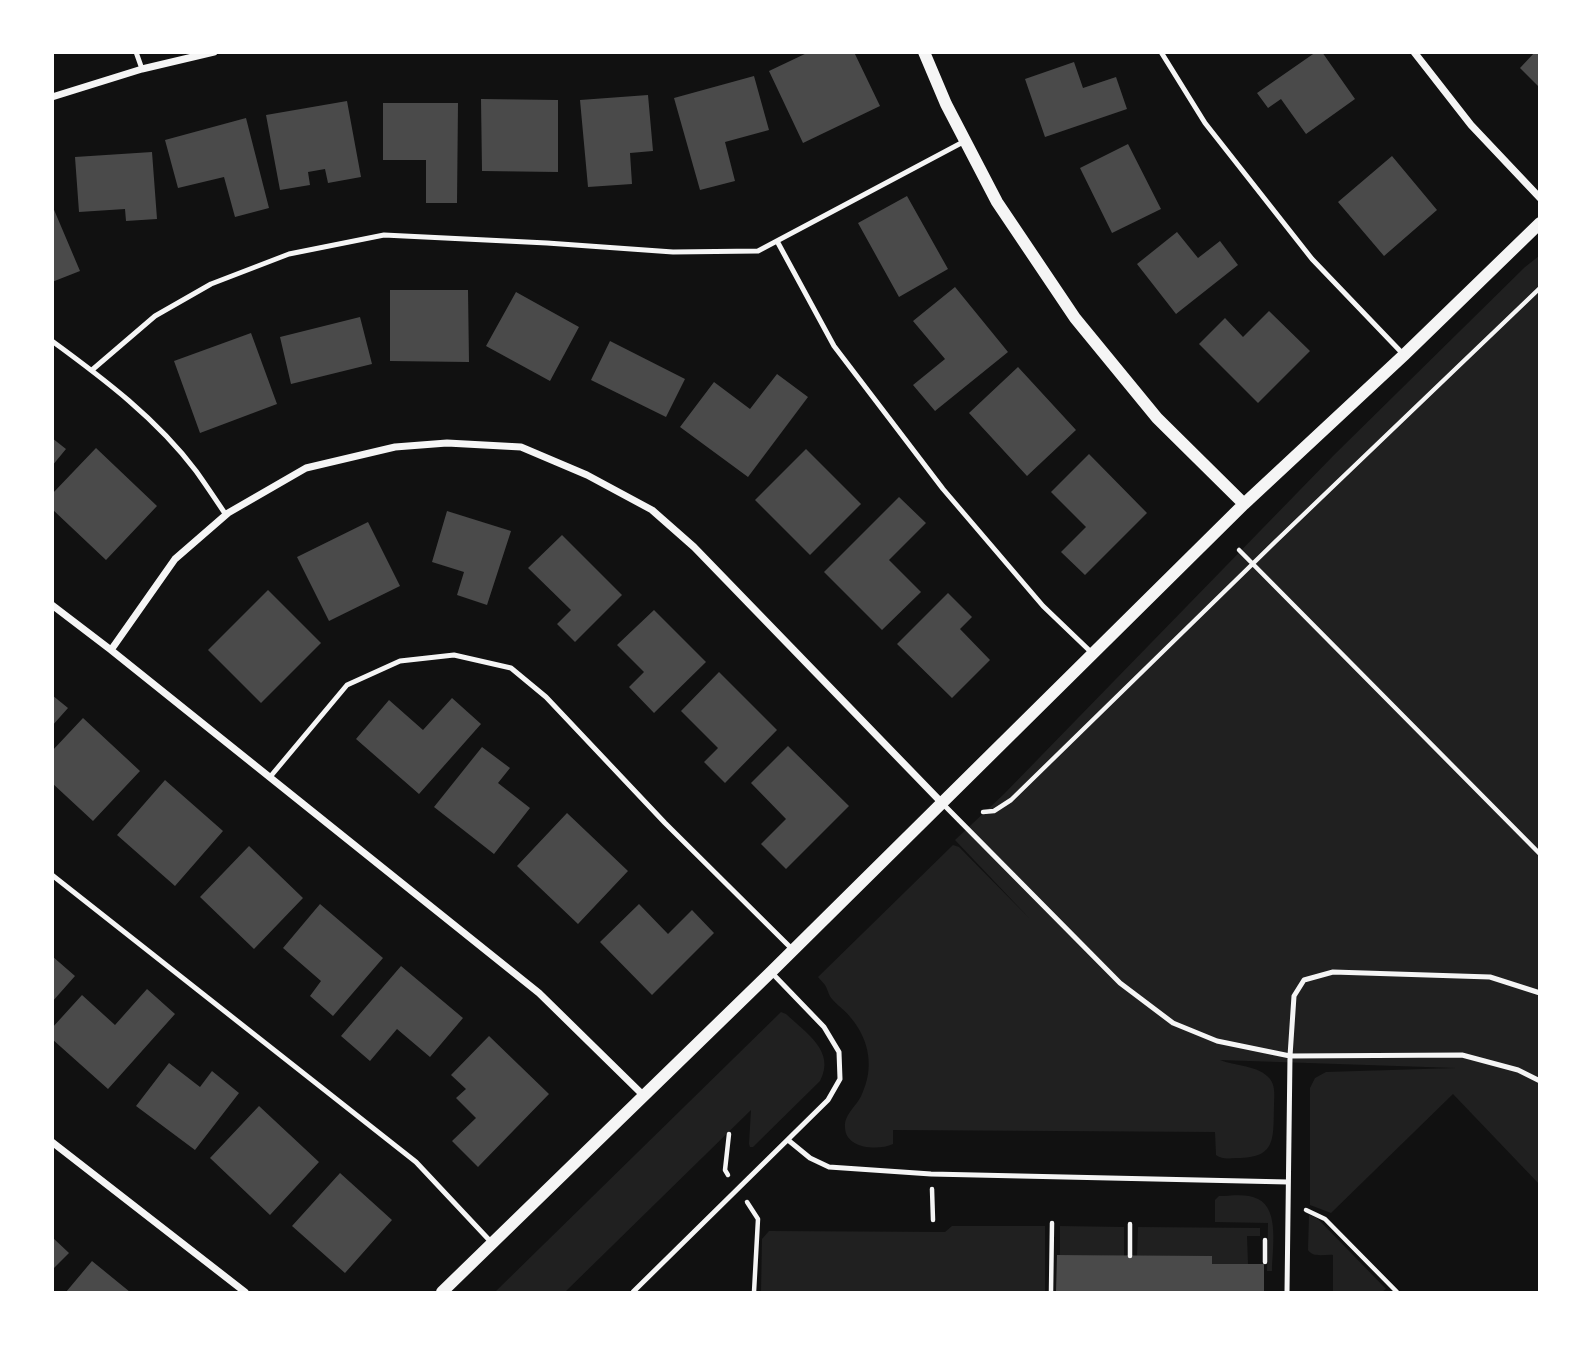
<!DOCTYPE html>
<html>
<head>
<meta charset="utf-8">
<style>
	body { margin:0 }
	#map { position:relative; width:1592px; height:1345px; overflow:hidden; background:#111; font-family:"DejaVu Sans",sans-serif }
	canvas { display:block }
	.frame { position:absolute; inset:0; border:54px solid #fff; pointer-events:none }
</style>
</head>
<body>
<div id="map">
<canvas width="1592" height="1345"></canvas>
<div class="frame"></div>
</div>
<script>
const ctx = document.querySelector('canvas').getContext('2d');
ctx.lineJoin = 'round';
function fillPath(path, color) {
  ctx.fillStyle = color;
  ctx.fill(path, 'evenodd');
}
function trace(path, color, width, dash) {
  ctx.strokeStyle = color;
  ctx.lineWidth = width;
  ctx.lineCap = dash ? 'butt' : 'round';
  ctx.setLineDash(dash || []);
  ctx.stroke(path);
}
fillPath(new Path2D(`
	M1539 256V1184L1453 1094 1331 1213 1310 1205V1088L1315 1078 1326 1072 1456 1068 1220 1060C1234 1066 1259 1065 1270 1079 1276 1087 1274 1097 1274 1106 1273 1138 1277 1158 1237 1158 1230 1158 1223 1160 1216 1155L1215 1132 893 1130V1144C878 1151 845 1149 845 1127 844 1114 858 1105 862 1094 874 1068 870 1041 851 1018 846 1011 838 1006 832 999 828 994 828 990 825 985 823 982 820 980 818 977L953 845 959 847 1030 919 955 840 1004 794 1335 454 1525 267Z
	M781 1012 786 1014C806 1033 836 1051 820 1081L753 1147H750L749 1144 751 1110 565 1292H495Z
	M1219 1196C1231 1196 1247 1193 1258 1199 1280 1209 1272 1251 1272 1271H1267L1268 1223 1215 1222V1200Z
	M1309 1215 1317 1218 1386 1289 1382 1292H1333V1255C1325 1254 1313 1258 1308 1250Z
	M952 1226H1045V1292H761L762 1239 769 1231 945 1232Z
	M1060 1226 1124 1227V1256L1060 1255Z
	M1138 1227 1260 1228V1236H1247L1248 1264H1212L1137 1256Z`), '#202020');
fillPath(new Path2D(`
	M809 52H854L880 106 803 143 769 71Z
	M1316 52H1322L1355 99 1306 134 1281 99 1268 108 1257 93Z
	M1535 52H1540V88L1520 68Z
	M1074 62 1083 88 1116 77 1127 109 1045 137 1025 79Z
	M754 76 769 130 725 142 735 181 700 190 674 98Z
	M648 95 653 151 630 153 632 184 588 187 580 100Z
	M481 99 558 100V172L482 171Z
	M347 101 361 177 328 183 325 169 308 172 310 185 280 190 266 115Z
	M383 103H458L457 203H426V160H383Z
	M246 118 269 208 235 217 224 177 178 188 165 140Z
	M1128 144 1161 209 1112 233 1080 168Z
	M152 152 157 219 126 221 125 209 79 212 75 157Z
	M1392 156 1437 210 1384 256 1338 202Z
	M907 196 948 269 899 297 858 223Z
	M52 205 80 271 52 282Z
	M1177 232 1198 258 1220 241 1238 265 1176 314 1137 264Z
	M955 287 1008 352 935 411 913 385 945 359 913 321Z
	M390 290H468L469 362 390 361Z
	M516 292 579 327 550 381 486 346Z
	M1269 311 1310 351 1258 403 1199 344 1225 318 1243 337Z
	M360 317 372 364 291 384 280 337Z
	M251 333 277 404 200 433 174 361Z
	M610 341 685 379 666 417 591 380Z
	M1018 367 1076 430 1027 476 969 413Z
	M777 374 808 397 748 477 680 427 714 382 750 409Z
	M52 438 66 449 52 466Z
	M96 448 157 506 106 560 52 509V494Z
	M806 449 861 504 810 555 755 500Z
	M1089 454 1147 513 1085 575 1061 552 1086 527 1051 492Z
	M899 497 926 523 889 560 921 592 882 630 824 572Z
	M447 511 511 531 487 605 457 595 464 572 432 562Z
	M368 522 400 586 329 621 297 557Z
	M562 535 622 595 575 642 557 624 571 610 528 568Z
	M268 590 321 643 261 703 208 650Z
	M948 593 972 617 960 629 990 660 952 698 897 644Z
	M654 610 706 662 654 713 629 687 644 672 617 645Z
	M719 672 777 730 725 783 704 762 718 748 681 711Z
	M52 695 68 708 52 726Z
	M452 698 481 724 419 794 356 739 389 700 423 730Z
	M83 718 140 771 93 821 52 783V751Z
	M788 746 849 806 786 869 761 844 786 819 751 783Z
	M482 747 510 768 498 783 530 808 494 854 434 807Z
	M165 780 223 831 175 886 117 835Z
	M567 813 628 871 578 924 517 866Z
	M249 846 303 898 254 949 200 897Z
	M320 904 383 958 333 1016 310 996 321 981 283 948Z
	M639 904 668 934 692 910 714 933 652 995 600 942Z
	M52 956 75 976 52 1002Z
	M401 966 463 1018 430 1057 397 1029 370 1061 341 1036Z
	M147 989 175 1014 108 1089 52 1039V1028L82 995 115 1025Z
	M489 1036 549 1094 478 1167 452 1141 476 1118 456 1098 466 1089 451 1075Z
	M169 1063 200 1087 212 1071 239 1093 195 1150 136 1106Z
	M259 1106 319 1162 270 1215 210 1158Z
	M340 1173 392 1220 345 1273 292 1226Z
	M52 1237 69 1253 52 1270Z
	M1057 1255 1212 1256V1264H1264V1292H1056Z
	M92 1261 130 1292H66Z`), '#4a4a4a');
trace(new Path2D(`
	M1239 550 1540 854
	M983 812 994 811 1011 800 1275 542 1540 288
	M728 1175 725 1170 729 1134
	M932 1189 933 1220
	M747 1202 758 1219 754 1292
	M1306 1210 1325 1219 1397 1292
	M1265 1240V1262
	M1130 1256V1224
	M1051 1292 1052 1223`), '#f5f5f5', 4.5);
trace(new Path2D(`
	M136 52 142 69
	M1161 52 1205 123 1312 259 1404 355
	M777 241 834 346 943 489 1043 606 1092 653
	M52 341C104 379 157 419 196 471 206 485 216 500 226 515
	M92 370 155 316 211 284 289 254 384 235 547 243 673 252 758 251 965 141
	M270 777 347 685 400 661 454 655 511 668 546 697 665 823 793 950
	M942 803 1120 983 1173 1023 1217 1041 1290 1056 1462 1055 1518 1070 1540 1081
	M52 875 416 1162 492 1243
	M788 1140 810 1158 829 1167 931 1174 1288 1182
	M633 1292 828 1100 840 1079 839 1052 824 1027 771 972
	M1287 1292 1290 1056 1294 996 1304 980 1333 972 1490 977 1540 993`), '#f5f5f5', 5);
trace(new Path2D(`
	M1414 52 1471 125 1540 198
	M52 97 142 69 214 52
	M52 605 111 650 539 993 643 1095
	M111 650 175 559 228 513 306 468 395 447 447 443 521 447 587 475 652 510 694 547 942 803
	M52 1142 245 1292`), '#f5f5f5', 7);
trace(new Path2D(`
	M924 52 946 104 997 202 1075 318 1157 418 1244 504
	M442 1292 771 972 1244 504 1404 355 1540 223`), '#f5f5f5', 12);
</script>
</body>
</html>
